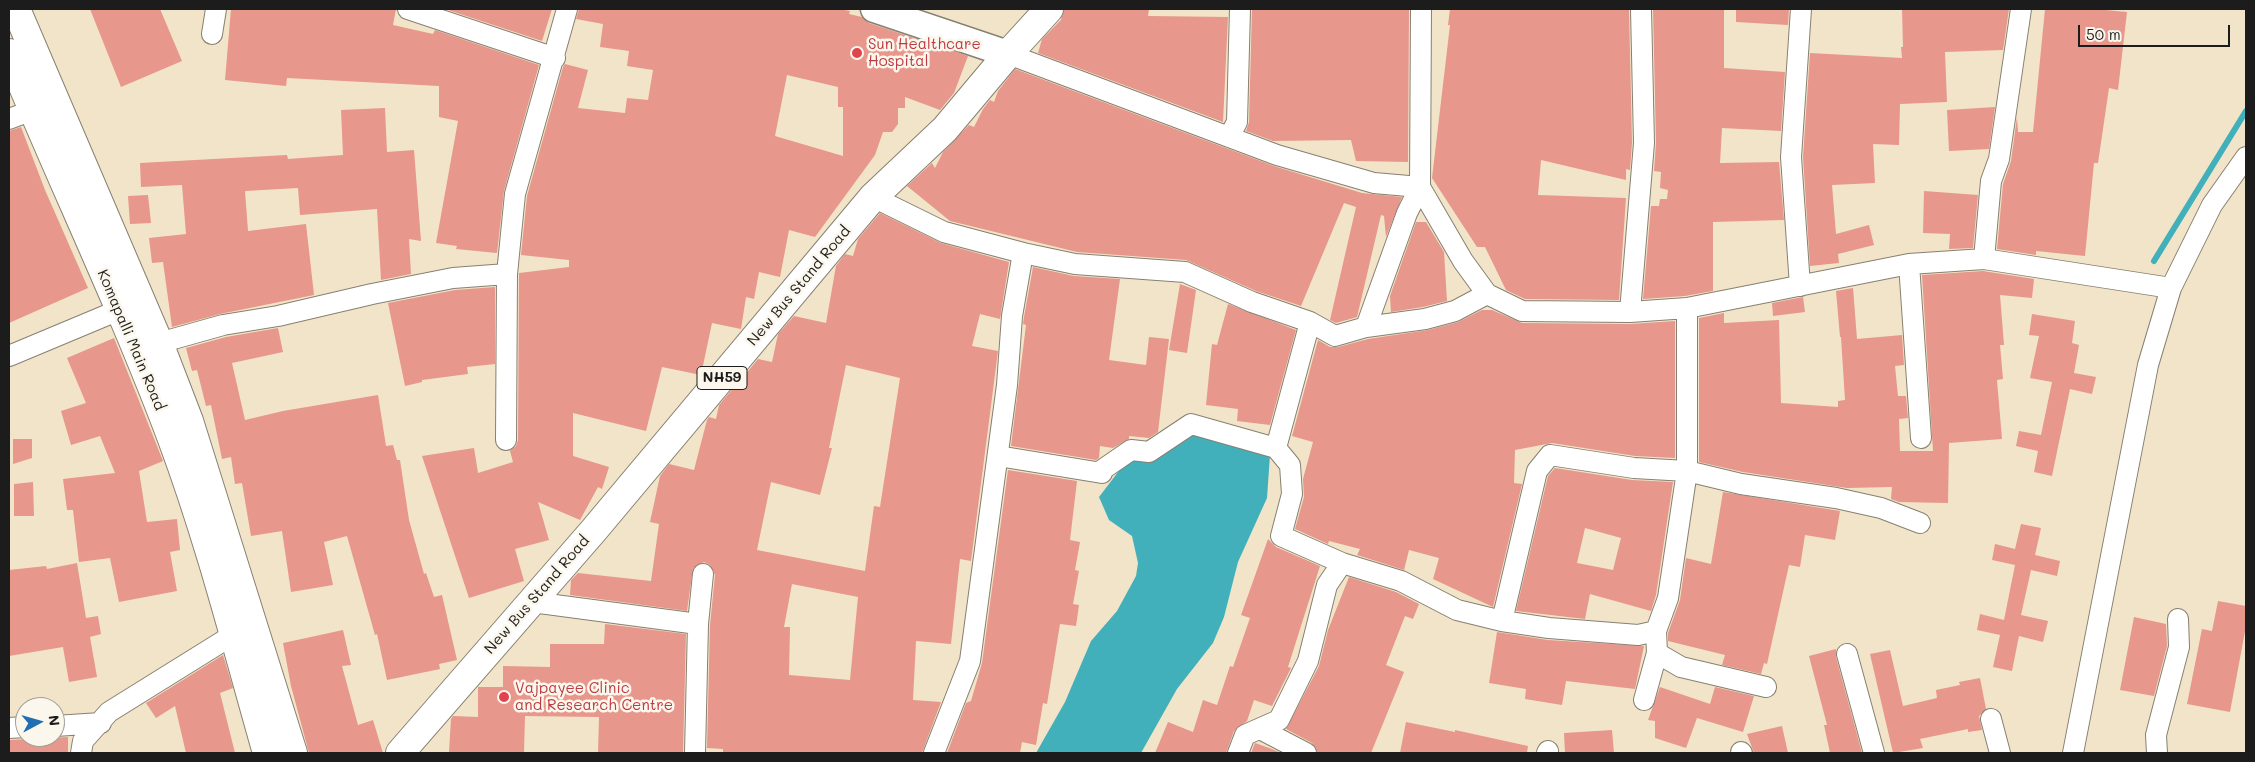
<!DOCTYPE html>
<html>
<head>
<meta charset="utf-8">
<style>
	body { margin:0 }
	#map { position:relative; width:2255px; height:762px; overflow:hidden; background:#f2e4c8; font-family:Mali,sans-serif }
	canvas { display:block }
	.frame { position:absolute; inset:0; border:10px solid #1c1c1c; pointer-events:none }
	.north { position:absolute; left:15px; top:697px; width:50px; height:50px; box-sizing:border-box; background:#fbf7ec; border:1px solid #a29f99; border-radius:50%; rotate:84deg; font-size:14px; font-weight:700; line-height:20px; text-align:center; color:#1c1c1c }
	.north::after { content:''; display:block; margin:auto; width:18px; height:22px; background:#1f6fb2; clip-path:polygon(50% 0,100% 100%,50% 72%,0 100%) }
	.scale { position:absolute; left:2078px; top:25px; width:152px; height:22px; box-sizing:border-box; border:2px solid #1c1c1c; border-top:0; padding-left:6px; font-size:15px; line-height:18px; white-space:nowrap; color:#1c1c1c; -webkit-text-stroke:4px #fbf7ec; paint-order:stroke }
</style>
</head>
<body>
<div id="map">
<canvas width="2255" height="762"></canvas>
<div class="frame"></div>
<div class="north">N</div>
<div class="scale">50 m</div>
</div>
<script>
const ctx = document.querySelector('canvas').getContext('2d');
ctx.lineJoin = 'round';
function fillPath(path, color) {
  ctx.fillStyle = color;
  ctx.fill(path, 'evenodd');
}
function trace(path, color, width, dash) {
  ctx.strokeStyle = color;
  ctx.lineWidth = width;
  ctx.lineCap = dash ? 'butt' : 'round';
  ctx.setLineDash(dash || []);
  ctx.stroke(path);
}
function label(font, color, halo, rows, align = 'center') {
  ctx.font = font + ' Mali,sans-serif';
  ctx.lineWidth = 5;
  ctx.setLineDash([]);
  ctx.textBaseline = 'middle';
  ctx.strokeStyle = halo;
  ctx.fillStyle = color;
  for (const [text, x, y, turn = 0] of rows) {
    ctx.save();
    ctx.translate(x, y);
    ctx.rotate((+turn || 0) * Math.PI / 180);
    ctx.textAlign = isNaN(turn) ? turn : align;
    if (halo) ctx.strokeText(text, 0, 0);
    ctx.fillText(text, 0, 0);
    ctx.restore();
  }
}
fillPath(new Path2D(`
	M1185 433 1270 455 1267 498 1238 562 1224 617 1213 643 1177 689 1141 753H1036L1065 702 1091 641 1117 611 1136 576 1138 563 1132 536 1109 520 1099 497 1128 459Z`), '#41b0bb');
trace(new Path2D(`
	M2154 261 2246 111`), '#41b0bb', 6);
fillPath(new Path2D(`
	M90 9H160L182 61 121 87Z
	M231 9H396L393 25 433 34 435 30 539 65 504 191 497 253 456 249 457 246 436 243 458 121 439 117V86L287 78 286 86 225 80Z
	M445 9H552L542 41Z
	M579 9H839L850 11 849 14 862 17 869 23 968 56 954 93 940 110 905 97V108H898V124L892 132H883L875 155 815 237 789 230 780 277 759 272 754 299 746 297 741 329 712 323 701 375 662 367 646 431 573 413V456L609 467 602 489 598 487 580 520 538 502 549 540 515 549 524 581 469 598 422 456 474 448 478 473 513 462 510 451 516 446 518 440 519 273 569 267V260L521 255 527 196 563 67 565 64 588 70 578 108 625 113 627 98 648 100 653 70 627 66 629 51 600 47 603 24 576 19ZM787 75 838 87V107H843V156L775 136Z
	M1064 9H1149L1148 16 1228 17 1223 122 1038 53 1042 39 1061 20Z
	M1252 9H1409L1408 162 1356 161 1351 140 1273 141 1246 131 1249 122Z
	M1450 9H1629L1632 143 1630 170 1626 169V180L1541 160 1538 195 1626 198 1619 300 1525 299 1506 290 1485 247H1477L1432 178 1450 25H1448Z
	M1653 9H1724V68L1785 72 1781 131 1722 128 1720 163 1779 162 1784 220 1713 222V291L1685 296 1643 299 1651 206H1659L1660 199H1667L1668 190 1660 188 1661 172 1654 171 1656 143Z
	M1736 9H1789L1788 25 1736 22Z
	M1902 9H2009L2003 50 1945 52 1947 102 1900 104 1899 145 1873 144 1875 183 1832 185 1836 234 1869 225 1874 245 1838 254 1839 263 1810 266 1803 157 1810 53 1902 58 1901 47H1903Z
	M2045 9H2095L2127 12 2118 90 2109 88 2098 163H2094L2085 256 2036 251V255L1997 249 2003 184 2011 161 2017 117 2018 132H2033Z
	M1015 69 1274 166 1362 193 1402 197 1386 237 1384 216 1381 215 1357 317 1336 323 1330 320 1356 207 1344 203 1301 306 1256 291 1186 260 1077 252 950 221 907 186 932 163 935 168 943 152 969 125 974 127 983 109 990 100 994 102 998 91Z
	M1995 107 1989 149 1949 151 1947 110Z
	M385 108 387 152 414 150 421 241 409 239 411 274 381 280 377 209 300 215 298 188 245 191 248 231 306 224 314 295 220 314 172 327 163 262 152 263 149 238 186 234 182 185 141 187 140 163 287 155 288 159 343 155 341 110Z
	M21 127 45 190 88 288 9 323V131Z
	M1924 191 1978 195 1973 248 1949 249 1950 234 1923 233Z
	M148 195 151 223 130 224 128 196Z
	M880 213 941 243 1009 262 1000 319 980 314 972 346 998 351 971 561 960 559 951 644 916 641 913 700 941 702 922 753H723V749L707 748 710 625 715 575 710 565 704 562 693 568 687 611 570 595 571 580 578 573 651 581 659 524 650 522 660 476 669 464 694 470 707 420 709 417 716 419 719 405 735 386H738L739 382 758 359 772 362 778 334 794 316 826 323 836 266 845 254 853 256 858 239ZM846 365 900 378 880 507 874 506 865 571 757 550 771 482 820 495 832 448H829ZM792 584 858 597 850 680 789 675 790 627H784Z
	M1416 222H1426L1444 252 1447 301 1423 307 1391 312 1390 296Z
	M1033 267 1074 276 1120 279 1109 360 1146 365 1149 337 1169 339 1158 432 1149 438 1129 436V439L1113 448 1100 446 1099 458 1096 460 1011 446 1026 325 1023 324 1024 317Z
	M1983 271 2034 279 2032 298 2000 295 2004 345H2000L2003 379 1997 380 2002 439 1949 443 1948 503 1899 502 1891 499 1892 487 1847 488 1743 472 1699 462V318L1724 313V323L1779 320 1781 403 1838 407V401L1845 400 1841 337H1840L1836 291 1853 288 1857 339 1902 335 1904 365 1895 366 1898 396H1906L1908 418 1899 419 1900 451H1933L1922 275Z
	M1180 284 1196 290 1187 353 1169 350Z
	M495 287V364L467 367 468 374 422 380V382L405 386 388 303 455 290Z
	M1803 297 1805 312 1773 316 1772 303Z
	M1228 304 1296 330 1270 425 1237 421 1238 409 1206 405 1212 344 1217 345Z
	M1482 310H1492L1522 323 1630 324 1675 321V458L1635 456 1552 443 1515 450 1514 483 1522 484 1493 607 1433 579 1439 558 1409 550 1404 570 1357 555 1360 549 1329 541 1328 544 1295 529 1304 497 1303 479 1313 442 1292 436 1318 340 1330 347H1338L1368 339 1428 330 1458 322Z
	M2032 314 2075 321 2072 343 2079 345 2074 373 2096 377 2092 394 2070 389 2052 476 2034 472 2038 451 2016 446 2019 431 2041 435 2052 382 2030 378 2039 336 2029 335Z
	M278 328 283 352 232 363 245 420 283 411 378 395 386 446 393 445 397 460H400L409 520 424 574 426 573 434 597 442 595 457 660 439 664 440 669 387 680 377 634 375 635 347 536 324 542 333 585 291 592 282 531 251 536 242 483 235 484 231 457 222 459 211 405 206 406 197 370 192 371 186 348 226 337Z
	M114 338 163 461 139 471 147 522 177 519 180 550 170 552 177 591 119 602 110 558 79 562 73 510H67L63 479 115 473 100 436 71 445 61 411 86 403 67 358Z
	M13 439H32V458L13 464Z
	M1555 468 1632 480 1673 482 1656 595 1651 611 1590 594 1585 619 1516 611 1548 476ZM1585 528 1621 538 1613 570 1577 563Z
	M1008 470 1077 481 1070 540 1080 542 1075 570 1079 571 1073 604 1079 605 1076 626 1060 624 1047 704 1043 703 1036 745 1022 742 1020 753H947L966 703 971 701 982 663Z
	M33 482 34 516H14V484Z
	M1723 492 1840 511 1835 540 1805 535 1800 567 1789 565 1767 664 1764 663 1761 674 1722 665 1725 655 1668 641V633L1680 600 1686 558 1711 564Z
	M2021 524 2041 528 2035 555 2060 561 2057 576 2031 570 2021 615 2048 621 2043 642 2019 636 2012 671 1993 667 2000 635 1977 630 1980 614 2004 620 2015 565 1992 560 1995 544 2015 549Z
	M1268 539 1276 547 1320 566 1288 667 1291 668 1272 706 1254 700 1247 721 1234 731 1226 753H1155L1168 722 1193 732 1203 700 1217 705 1230 666 1233 667 1250 618 1241 615Z
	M77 563 86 618 98 616 101 634 90 637 97 677 69 682 63 647 9 656V570L46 566 47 569Z
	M1349 577 1396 592 1419 604 1413 619 1405 616 1386 665 1404 672 1371 753H1318L1312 743 1286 729 1319 666 1328 630Z
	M2218 601 2246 606V626L2230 712 2187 704 2202 629 2212 631Z
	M2134 617 2166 624 2167 646 2154 696 2120 690Z
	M605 624 686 634 683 753H598L599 717 525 716 524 753 449 752 451 719 453 716 478 717V687H503V666L550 667V644H604Z
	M343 630 351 665 342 666 358 725 373 720 383 753H309L291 686 283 643Z
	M1497 632 1548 640 1644 646 1635 689 1566 681 1562 705 1525 699 1526 689 1489 683Z
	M1836 649V657L1862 753H1830L1824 725H1827L1809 656Z
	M1890 650 1903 706 1937 698 1936 690 1960 685 1959 682 1980 678 1986 709 1979 716 1982 730 1968 732V729L1920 739 1923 748 1893 753 1870 654Z
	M223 655 233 688 220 693 235 753H186L175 706 156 718 146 703Z
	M1660 687 1710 704 1715 687 1754 696 1743 732 1697 718 1686 748 1655 738V721L1648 720Z
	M1406 722 1455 732V730L1528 746 1527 753H1400Z
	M1782 726 1788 753H1754L1747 734Z
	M1612 730 1614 753H1565L1564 733Z
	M68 737V753H9V740Z
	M1255 743 1272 749 1281 753H1251Z`), '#e7978c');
const minor = new Path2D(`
	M408 9 555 58
	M212 34 216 9
	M1008 54 1277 155 1374 183 1420 187 1463 261 1487 294 1522 311 1630 312 1687 308V471L1741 484 1836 498 1881 508 1920 523
	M9 119 33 110
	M1229 137 1237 122 1240 9
	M873 197 944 232 1023 253 1012 316 1007 385 970 661 934 753
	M1023 253 1075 264 1185 272 1252 302 1310 322
	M1984 259 1991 181 1999 159 2021 9
	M1909 264 1921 438
	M1800 286 1791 157 1801 9
	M1687 308 1909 264 1984 259 2171 288
	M1630 312 1644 143 1641 9
	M1366 327 1425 319 1455 311 1487 294
	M159 343 223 325 278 316 372 294 453 278 507 274
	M9 356 119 310
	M506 440 507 274 515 194 567 9
	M1276 448 1290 465 1292 494 1281 536 1342 563 1401 581 1457 610 1502 621 1549 628 1638 635 1656 631
	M998 456 1102 473V470L1131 450 1149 452 1191 424 1276 448 1310 322 1335 336 1366 327 1407 213 1420 187 1421 9
	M532 602 698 624
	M1502 621 1537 471 1550 455 1634 468 1687 471 1668 598 1656 631 1657 653 1681 667 1766 687
	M1847 654 1874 753
	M1644 700 1657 653
	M1991 719 2000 753
	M55 726 101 723
	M9 728 25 727
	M1260 729 1306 753
	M1741 752 1742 753
	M81 753 83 741 109 712 244 628
	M695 753 698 624 703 574
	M1238 753 1245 735 1279 720 1308 661 1327 585 1342 563
	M1547 753 1548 751
	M2073 753 2148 365 2171 288 2212 205 2246 157
	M2157 753 2156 735 2179 647 2178 619`);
const tertiary = new Path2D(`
	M874 9 1008 54`);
const primary = new Path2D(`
	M16 9 159 343 189 421 293 753
	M9 53C62 182 123 308 172 439 210 541 237 648 267 753`);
const trunk = new Path2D(`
	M400 753 594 530 873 197 945 129 1008 54 1049 9`);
trace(minor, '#878072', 22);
trace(tertiary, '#878072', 29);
trace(primary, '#878072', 30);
trace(trunk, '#878072', 30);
trace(minor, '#fff', 20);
trace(tertiary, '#fff', 26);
trace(primary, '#fff', 28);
trace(trunk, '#fff', 28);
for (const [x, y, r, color] of [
	[857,53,6,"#e0444e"],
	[504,697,6,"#e0444e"]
]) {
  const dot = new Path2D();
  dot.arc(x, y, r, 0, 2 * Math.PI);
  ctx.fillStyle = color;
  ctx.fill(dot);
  trace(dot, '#fbf7ec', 2);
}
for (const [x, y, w] of [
	[722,378,50]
]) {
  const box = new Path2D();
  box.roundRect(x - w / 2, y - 11.5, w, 23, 4);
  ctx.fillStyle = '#fbf7ec';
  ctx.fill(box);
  trace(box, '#1c1c1c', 1);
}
label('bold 14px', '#1c1c1c', null, [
	["NH59",722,378]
]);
label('15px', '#be3a42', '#fbf7ec', [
	["Sun Healthcare",868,44],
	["Hospital",868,61],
	["Vajpayee Clinic",515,688],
	["and Research Centre",515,705]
], 'left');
label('15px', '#1c1c1c', '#fbf7ec', [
	["New Bus Stand Road",799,286,-50],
	["Komapalli Main Road",131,340,67],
	["New Bus Stand Road",537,595,-49]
]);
</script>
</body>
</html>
